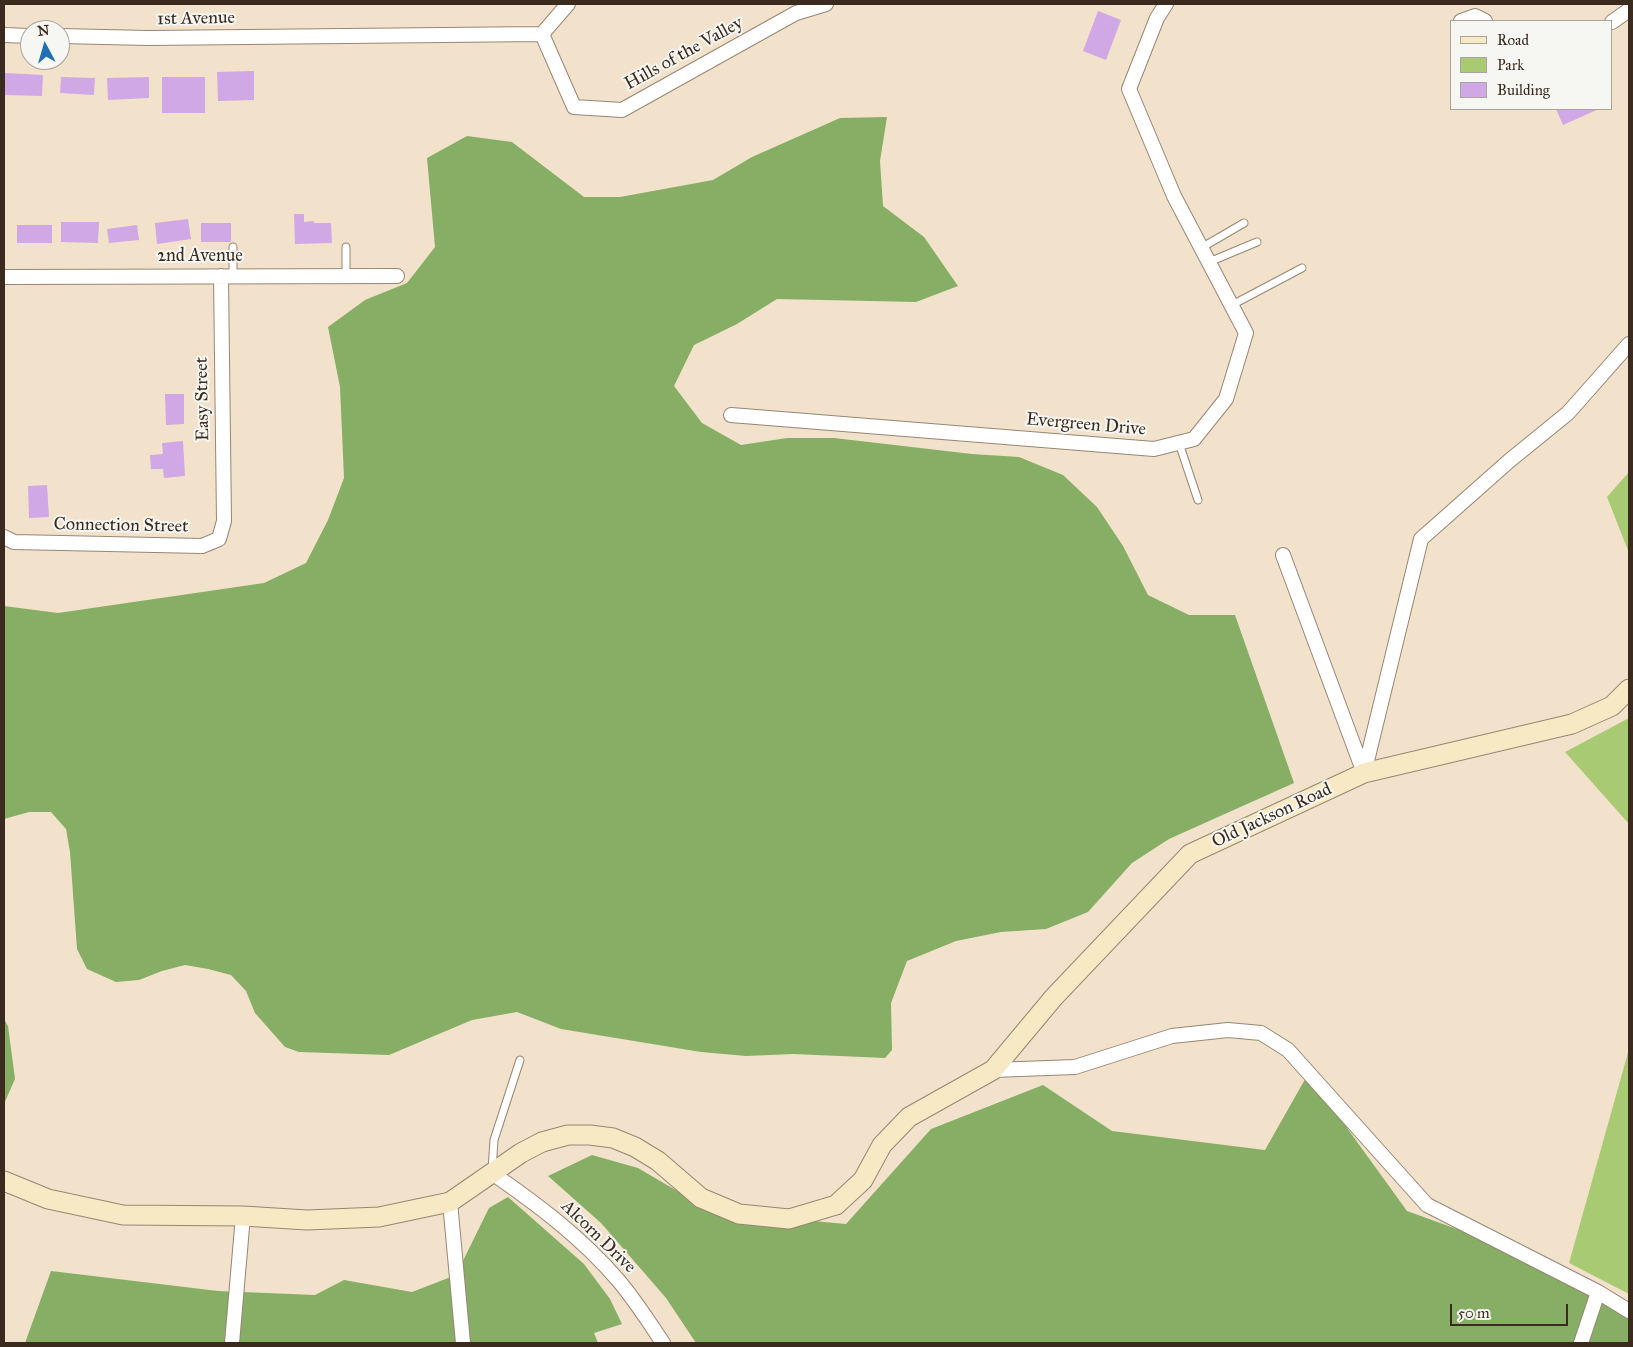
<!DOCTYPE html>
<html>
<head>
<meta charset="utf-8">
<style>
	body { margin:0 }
	#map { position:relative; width:1633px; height:1347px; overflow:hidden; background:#f3e2cb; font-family:"IM FELL Great Primer",serif }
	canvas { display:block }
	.frame { position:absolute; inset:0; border:5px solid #3b2a1e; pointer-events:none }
	.legend { position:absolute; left:1450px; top:20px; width:162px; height:90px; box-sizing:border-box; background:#f6f6f2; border:1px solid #aba49d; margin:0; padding:6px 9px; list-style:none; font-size:15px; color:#3b2a1e }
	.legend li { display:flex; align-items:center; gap:10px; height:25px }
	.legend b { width:25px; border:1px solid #aba49d }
	.north { position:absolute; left:20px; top:20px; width:50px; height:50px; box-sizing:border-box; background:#f6f6f2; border:1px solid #aba49d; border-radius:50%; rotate:354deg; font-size:14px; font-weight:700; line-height:20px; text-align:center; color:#3b2a1e }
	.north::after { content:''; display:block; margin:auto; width:18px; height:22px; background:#1f6fb2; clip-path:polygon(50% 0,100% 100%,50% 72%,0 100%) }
	.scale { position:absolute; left:1450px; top:1304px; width:118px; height:22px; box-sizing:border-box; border:2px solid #3b2a1e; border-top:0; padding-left:6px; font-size:15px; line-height:18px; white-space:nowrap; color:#3b2a1e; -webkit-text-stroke:4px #f6f6f2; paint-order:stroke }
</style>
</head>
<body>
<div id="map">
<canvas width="1633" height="1347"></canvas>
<div class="frame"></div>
<ul class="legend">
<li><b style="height:6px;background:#f6e9c3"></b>Road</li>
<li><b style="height:14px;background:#a8ca73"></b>Park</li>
<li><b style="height:14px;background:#d0a8e5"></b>Building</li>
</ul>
<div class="north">N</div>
<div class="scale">50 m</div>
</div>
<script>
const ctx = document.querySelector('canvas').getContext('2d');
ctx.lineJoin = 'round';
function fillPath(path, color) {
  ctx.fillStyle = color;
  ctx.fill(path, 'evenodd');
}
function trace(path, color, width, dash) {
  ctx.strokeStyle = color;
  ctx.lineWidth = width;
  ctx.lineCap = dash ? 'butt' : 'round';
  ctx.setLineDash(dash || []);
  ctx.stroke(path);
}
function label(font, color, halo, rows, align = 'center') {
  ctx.font = font + ' "IM FELL Great Primer",serif';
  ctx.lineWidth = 4;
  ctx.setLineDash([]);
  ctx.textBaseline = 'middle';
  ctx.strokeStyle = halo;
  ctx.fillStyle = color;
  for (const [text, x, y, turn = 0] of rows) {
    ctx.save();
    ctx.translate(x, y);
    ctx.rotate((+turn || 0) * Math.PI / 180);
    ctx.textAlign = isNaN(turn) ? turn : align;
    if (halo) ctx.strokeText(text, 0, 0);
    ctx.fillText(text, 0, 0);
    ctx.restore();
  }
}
fillPath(new Path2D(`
	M1629 472V553L1607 497Z
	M1629 718V824L1565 752Z
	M1629 1049V1294L1569 1263Z`), '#a8ca73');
fillPath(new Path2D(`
	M887 117 880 161 883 206 924 237 958 286 916 302 777 299 737 324 694 345 674 386 702 423 741 445 787 438H834L972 454 1019 457 1063 475 1097 507 1123 546 1148 595 1189 615H1235L1294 783 1169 839 1132 863 1088 912 1046 929 1001 932 956 941 907 961 891 1003 892 1050 885 1058 793 1054 746 1056 701 1052 561 1029 517 1012 472 1020 389 1055 299 1052 285 1047 255 1013 246 991 231 975 208 969 185 965 162 971 139 980 116 982 87 969 77 949 70 852 66 829 51 812H29L4 819V606L58 613 264 583 306 563 328 520 344 478 340 387 328 327 365 300 407 283 435 247 427 158 467 136 512 142 584 197H620L713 180 752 157 840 118Z
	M4 1019 8 1026 15 1079 4 1104Z
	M1308 1074 1407 1211 1578 1273 1629 1311V1343H696L666 1298 601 1223 548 1176 592 1155 638 1168 713 1212 846 1224 931 1129 1043 1085 1112 1131 1265 1150Z
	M508 1197 584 1264 610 1299 622 1324 594 1333 598 1343H25L51 1271 218 1291 315 1295 344 1280 412 1292 456 1275 489 1208Z`), '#86ae65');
fillPath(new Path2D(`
	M1098 11 1121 20 1106 60 1083 51Z
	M254 71V100L218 101 217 72Z
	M4 73 43 75 42 96 4 95Z
	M61 77 95 78 94 95 60 93Z
	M149 77V98L108 100 107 78Z
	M162 77H205V113H162Z
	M1556 109H1599L1563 125Z
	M294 214H304V222L314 221V223H331L332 243 295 244Z
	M188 219 191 239 157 244 155 223Z
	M61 222H99L98 243 61 242Z
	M201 223H231V242H201Z
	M17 225H52V243H17Z
	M137 225 139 240 109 243 107 229Z
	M165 394H184V424L166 425Z
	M183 441 185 476 164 478 163 469H151L150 455 163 454 162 443Z
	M47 485 49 517 29 518 28 486Z`), '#d0a8e5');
const lane = new Path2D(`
	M346 247V275
	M1201 248 1244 223
	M1209 262 1257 242
	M233 276V247
	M1232 305 1302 268
	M1179 443 1198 500
	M492 1170 494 1140 520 1060`);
const street = new Path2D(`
	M1461 21 1475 16 1485 21
	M1612 22 1629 10
	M542 34 574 107 622 110 796 13 826 4
	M542 34 568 4
	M4 35 30 36
	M60 36 148 38 542 34
	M4 277 397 276
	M731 415 1154 449 1194 439 1226 399 1246 333 1174 196 1129 89 1157 18 1166 4
	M4 537 14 542 202 546 219 539 224 521 221 276
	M1283 555 1364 773
	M1364 773 1421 539 1509 461 1568 413 1629 344
	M993 1070 1075 1067 1172 1036 1228 1030 1261 1033 1288 1050 1427 1205 1598 1292 1629 1311
	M492 1173C538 1205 581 1237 618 1280 635 1300 649 1322 663 1343
	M450 1202 463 1343
	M232 1343 243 1216
	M1581 1343 1598 1292`);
const secondary = new Path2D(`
	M4 1181 48 1199 123 1215 243 1216 307 1220 379 1217 450 1202 521 1153 542 1142 568 1135H590L613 1138 635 1147 658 1161 701 1198 739 1214 789 1219 836 1205 863 1180 882 1145 909 1117 993 1070 1054 997 1190 854 1364 773 1572 724 1612 706 1629 689`);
trace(lane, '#978674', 9);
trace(street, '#978674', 16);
trace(secondary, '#978674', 21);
trace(lane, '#fff', 7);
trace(street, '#fff', 14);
trace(secondary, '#f6e9c3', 19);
label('18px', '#3b2a1e', '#f6f6f2', [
	["1st Avenue",196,19,-1],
	["Hills of the Valley",684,54,-29],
	["2nd Avenue",200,257],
	["Easy Street",203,399,-91],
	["Evergreen Drive",1086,425,5],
	["Connection Street",121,526,1],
	["Old Jackson Road",1272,816,-25],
	["Alcorn Drive",598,1237,44]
]);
</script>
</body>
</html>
